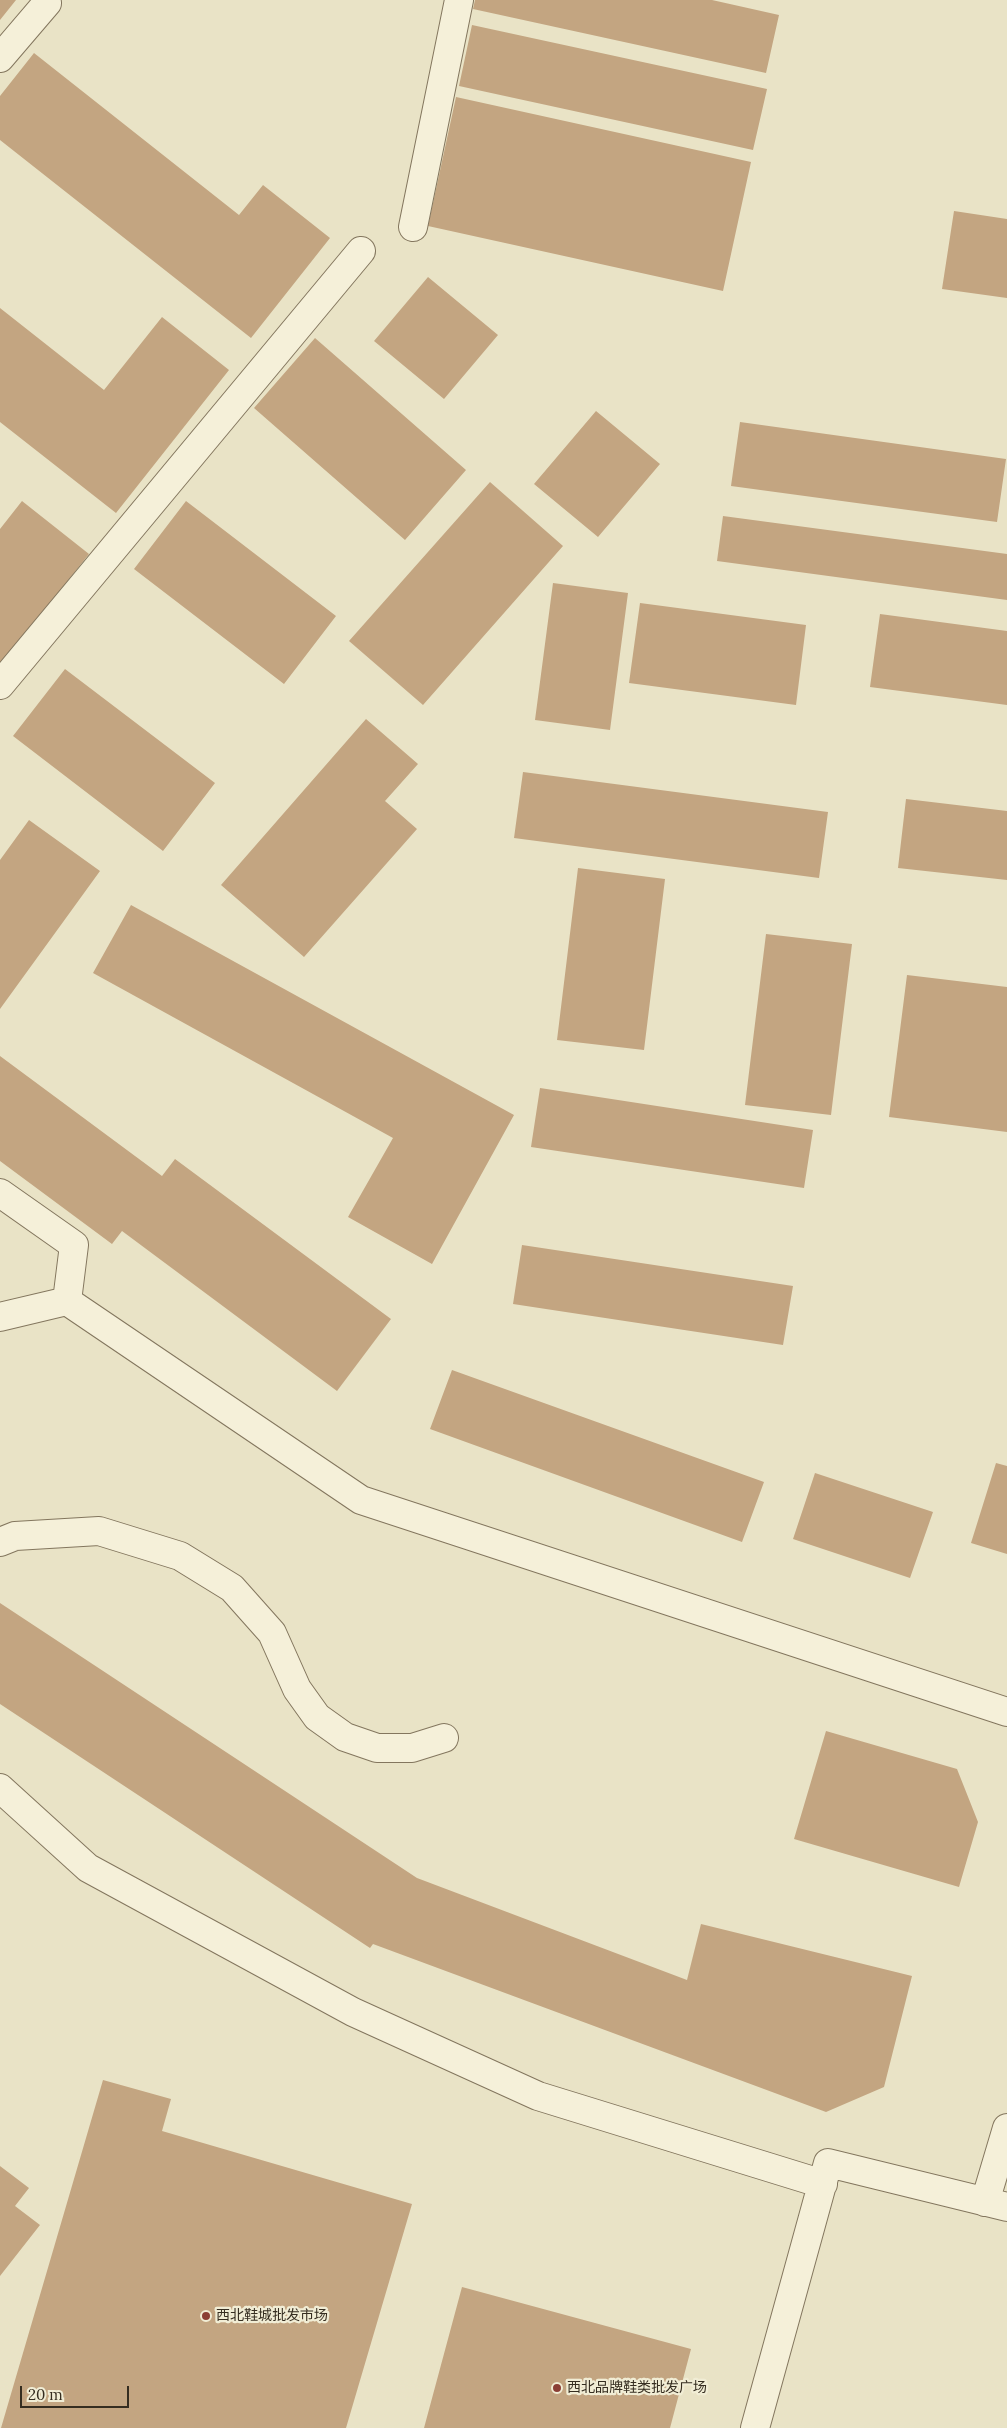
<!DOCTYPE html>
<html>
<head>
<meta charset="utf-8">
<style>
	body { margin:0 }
	#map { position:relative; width:1007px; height:2428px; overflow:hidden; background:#e9e3c6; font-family:Lora,serif }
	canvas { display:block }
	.scale { position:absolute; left:20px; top:2386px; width:109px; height:22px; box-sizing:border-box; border:2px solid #352d20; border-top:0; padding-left:6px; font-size:15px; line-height:18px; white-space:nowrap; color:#352d20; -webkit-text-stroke:4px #f1edd5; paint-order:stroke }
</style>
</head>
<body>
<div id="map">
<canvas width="1007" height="2428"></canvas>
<div class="scale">20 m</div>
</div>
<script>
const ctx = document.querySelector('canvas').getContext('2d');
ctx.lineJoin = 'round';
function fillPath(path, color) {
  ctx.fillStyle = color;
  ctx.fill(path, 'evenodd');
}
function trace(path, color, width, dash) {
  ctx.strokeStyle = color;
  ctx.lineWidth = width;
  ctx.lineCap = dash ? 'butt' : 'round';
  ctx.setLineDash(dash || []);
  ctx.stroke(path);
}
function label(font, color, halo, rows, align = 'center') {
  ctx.font = font + ' Lora,"Noto Sans SC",serif';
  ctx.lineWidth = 4.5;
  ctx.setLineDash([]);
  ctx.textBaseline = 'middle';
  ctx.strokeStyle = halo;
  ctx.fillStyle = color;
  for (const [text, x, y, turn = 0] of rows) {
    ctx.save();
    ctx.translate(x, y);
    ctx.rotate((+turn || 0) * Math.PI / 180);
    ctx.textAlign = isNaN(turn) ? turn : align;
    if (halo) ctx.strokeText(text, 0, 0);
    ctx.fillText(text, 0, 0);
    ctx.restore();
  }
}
fillPath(new Path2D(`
	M0 0H16L0 20Z
	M475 0H712L779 15 766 73 473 9Z
	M472 25 767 89 753 150 459 86Z
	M34 53 239 215 263 185 330 238 251 338 0 140V96Z
	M456 97 751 162 723 291 428 226Z
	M954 211 1007 219V298L942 289Z
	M428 277 498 335 444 399 374 341Z
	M0 308 104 390 162 317 229 370 116 513 0 422Z
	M315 338 466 470 405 540 254 408Z
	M596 411 660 464 598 537 534 484Z
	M740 422 1006 459 997 522 731 486Z
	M490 482 563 546 423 705 349 641Z
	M22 501 89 554 0 666V529Z
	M186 501 336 616 284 684 134 569Z
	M723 516 1007 554V600L717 561Z
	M553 583 628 593 610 730 535 720Z
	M640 603 806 625 796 705 629 683Z
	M880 614 1007 631V705L870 687Z
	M65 669 215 783 163 851 13 736Z
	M366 719 418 764 385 801 417 829 304 957 221 885Z
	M523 772 828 812 819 878 514 838Z
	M906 799 1007 811V880L898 868Z
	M29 820 100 871 0 1009V860Z
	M578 868 665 879 644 1050 557 1040Z
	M131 905 514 1115 432 1264 348 1217 393 1138 93 973Z
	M766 934 852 944 831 1115 745 1105Z
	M907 975 1007 987V1132L889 1117Z
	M0 1056 162 1176 175 1159 391 1319 337 1391 122 1231 112 1244 0 1161Z
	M540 1088 813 1130 804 1188 531 1147Z
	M522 1245 793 1286 783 1345 513 1304Z
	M452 1370 764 1482 742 1542 430 1429Z
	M996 1463 1007 1466V1554L971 1543Z
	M815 1473 933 1512 910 1578 793 1539Z
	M0 1603 417 1878 687 1980 701 1924 912 1976 884 2087 826 2112 373 1944 370 1948 0 1704Z
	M826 1731 957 1769 978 1822 959 1887 794 1839Z
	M103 2080 171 2099 162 2131 412 2204 346 2428H1Z
	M0 2166 29 2188 15 2206 40 2225 0 2276Z
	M462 2287 691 2349 670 2428H424Z`), '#c3a581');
const minor = new Path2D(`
	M0 58 47 3
	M413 227 459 0
	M0 685 361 251
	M0 1193 74 1245 67 1301
	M0 1317 67 1301 361 1500 1007 1712
	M0 1542 15 1536 99 1531 180 1556 232 1588 272 1633 297 1689 317 1717 345 1737 377 1748H412L444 1738
	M0 1788 88 1868 353 2012 538 2096 823 2184
	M985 2202 1007 2128
	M755 2428 828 2163 1007 2207`);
trace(minor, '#83765e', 30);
trace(minor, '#f5f0d9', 28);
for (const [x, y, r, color] of [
	[206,2316,5,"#8b3f35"],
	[557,2388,5,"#8b3f35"]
]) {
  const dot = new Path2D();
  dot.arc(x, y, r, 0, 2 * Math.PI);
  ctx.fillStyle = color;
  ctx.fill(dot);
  trace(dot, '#f1edd5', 2);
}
label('14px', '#352d20', '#f1edd5', [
	["西北鞋城批发市场",216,2316],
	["西北品牌鞋类批发广场",567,2388]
], 'left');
</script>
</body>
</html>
